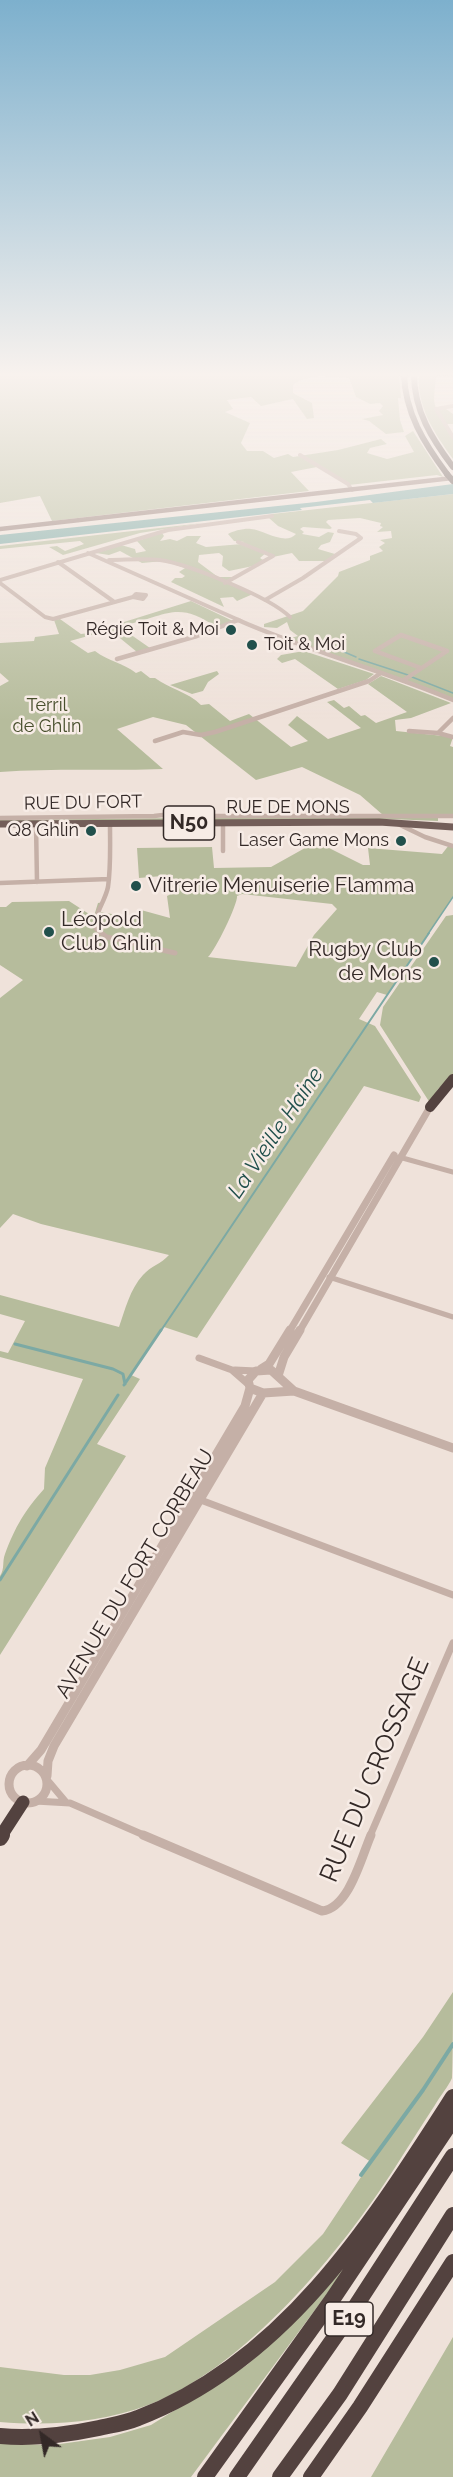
<!DOCTYPE html>
<html>
<head>
<meta charset="utf-8">
<style>
	body { margin:0 }
	#map { position:relative; width:453px; height:2477px; overflow:hidden; background:#efe2da; font-family:Raleway,sans-serif }
	canvas { display:block }
	.north { position:absolute; left:12px; top:2405px; width:60px; height:60px; -webkit-text-stroke:4px #f7ece6; paint-order:stroke; rotate:328deg; font-size:16px; font-weight:700; line-height:24px; text-align:center; color:#332927 }
	.north::after { content:''; display:block; margin:auto; width:21px; height:27px; background:#332927; clip-path:polygon(50% 0,100% 100%,50% 72%,0 100%) }
</style>
</head>
<body>
<div id="map">
<canvas width="453" height="2477"></canvas>
<div class="north">N</div>
</div>
<script>
const ctx = document.querySelector('canvas').getContext('2d');
ctx.lineJoin = 'round';
function fillPath(path, color) {
  ctx.fillStyle = color;
  ctx.fill(path, 'evenodd');
}
function trace(path, color, width, dash) {
  ctx.strokeStyle = color;
  ctx.lineWidth = width;
  ctx.lineCap = dash ? 'butt' : 'round';
  ctx.setLineDash(dash || []);
  ctx.stroke(path);
}
function label(font, color, halo, rows, align = 'center') {
  ctx.font = font + ' Raleway,sans-serif';
  ctx.lineWidth = 5;
  ctx.setLineDash([]);
  ctx.textBaseline = 'middle';
  ctx.strokeStyle = halo;
  ctx.fillStyle = color;
  for (const [text, x, y, turn = 0] of rows) {
    ctx.save();
    ctx.translate(x, y);
    ctx.rotate((+turn || 0) * Math.PI / 180);
    ctx.textAlign = isNaN(turn) ? turn : align;
    if (halo) ctx.strokeText(text, 0, 0);
    ctx.fillText(text, 0, 0);
    ctx.restore();
  }
}
fillPath(new Path2D(`
	M0 374H399L401 398H398L400 420 404 432 386 434 369 421 362 419 383 415 379 411 383 406 380 403 370 404 356 397 349 378C331 377 308 373 293 385V393L312 403 314 418 307 419 293 399 261 406 251 397 227 400 233 409 225 412 250 423 241 443 247 451H263L274 458 288 454 293 457 338 450 381 439 387 444 370 448 367 453 387 459 414 452 405 436 413 431 443 477 437 475 349 485 317 467 291 472 309 491 52 521 40 496 0 503Z
	M419 374H436C436 385 432 399 436 408L442 406 453 414V424H445L453 437V459C435 434 416 406 419 374Z
	M453 494V700L284 640 298 636 290 630 287 622 277 628 264 627V624L303 611 338 576 339 572 370 560V556L383 551 379 547 385 543 380 540 392 538 391 531 377 532 383 527 380 526 381 523 360 518 328 520 326 522 332 528 330 529 303 527 300 529 304 532 302 534 319 537 328 532 334 533 330 542 321 545 318 549 335 554 326 561H299L292 553 273 557 267 552 260 558 263 560 253 566 229 571 222 566 223 556 219 553 199 555 198 562 218 577H236L226 583 253 594 237 601 233 597 220 598 224 607 171 582 175 578H182L185 576 179 572 185 568 164 561 142 563 120 551 109 555 96 553 121 545 135 549 136 553 146 551 137 541 162 533 164 536 160 541 170 539 177 541 187 536H201L196 543 206 547 242 544 244 542 234 541 228 534C233 531 245 528 251 529 264 530 285 546 296 534L278 526 269 518 272 514Z
	M203 523 140 533 63 555 49 547 57 546 65 551 84 544 80 541 0 549V546Z
	M191 601 235 622 219 629C178 600 169 615 126 625L132 630 127 632 150 648 137 652 110 630 70 641 88 653 95 651C108 661 123 663 136 673L141 671 150 678H155C170 689 188 692 201 705L209 704 230 721 249 714 291 747 308 741 288 725 297 716 328 739 361 728 327 702 334 700 344 708 349 706 361 716 365 715 376 723 407 712 368 684 381 676 451 703 411 718 395 720 396 731 453 737 450 746 453 747V816L438 818V821L389 819 0 823V820L187 818 190 816 383 815 360 795 302 767 256 780 186 725 153 717 117 729 163 769C109 771 54 768 0 772V686L9 681 0 673V643L34 641 35 637 59 634 54 620 60 619 81 634 89 633Z
	M304 651 374 674 366 680 338 689 295 659 282 663 277 659 281 655Z
	M217 671 219 674 208 682 203 691 192 694 170 685Z
	M449 845 453 846V897L387 995 377 992 359 1019 375 1026 421 1097 419 1102 364 1086 197 1338 164 1327 131 1375 140 1379 97 1444 126 1456 0 1655V1576C5 1569 2 1561 5 1554 15 1527 25 1510 44 1489L45 1468 83 1379 0 1357V1351L8 1353 25 1321 0 1314V1295L119 1327C125 1310 130 1289 143 1275 151 1266 161 1264 169 1255L41 1224 13 1214 0 1228V998L23 980 0 965V907H6L12 902 69 901 89 914 87 916H94L98 903 104 902 100 912 136 918 141 910 170 918 167 896 171 894 173 875 139 878 137 848 212 847 214 868 271 867 305 848 327 847 363 865H370L368 848 442 854ZM242 894 332 904 337 909 314 935 296 967 208 957C215 951 238 904 237 896Z
	M453 915V1076L438 1089 430 1103 380 1025 383 1007 446 916Z
	M453 1992C453 2007 453 2067 452 2078 448 2087 440 2096 435 2105 422 2125 409 2145 396 2166 342 2251 244 2369 148 2405 101 2423 50 2426 0 2422V2367L64 2375H90L120 2370 165 2357 275 2282 323 2234 371 2162 341 2143 423 2037Z
	M355 2256 191 2477H0V2442L43 2445 60 2444 110 2437 151 2425 247 2365 302 2314Z
	M453 2337V2477H371Z`), '#b6bc9c');
fillPath(new Path2D(`
	M453 484V494L373 503 370 500 300 508 302 510 0 544V535L316 502Z`), '#7ca9a4');
trace(new Path2D(`
	M329 641 332 647
	M335 648 356 657
	M359 659 408 675
	M412 677 453 693
	M428 934 453 897`), '#7ca9a4', 1.5);
trace(new Path2D(`
	M160 1332 429 933`), '#7ca9a4', 2);
trace(new Path2D(`
	M15 1344 113 1369 123 1374 125 1384
	M124 1385 161 1330
	M0 1580 118 1395`), '#7ca9a4', 3);
trace(new Path2D(`
	M361 2175 423 2090 453 2044`), '#7ca9a4', 4);
trace(new Path2D(`
	M453 406 436 409 453 437
	M300 455 348 484 352 490
	M88 553 241 621
	M109 560C126 560 143 558 160 560 188 564 270 597 290 617
	M58 562 113 601
	M0 580 168 530 272 516
	M0 583 45 617 53 619 133 597
	M225 583 273 556 238 542
	M136 594 146 595 143 599 133 597Z
	M265 600 303 578 361 538 356 534 339 531
	M235 621 238 620`), '#c5b0a7', 4);
trace(new Path2D(`
	M238 620C308 651 382 670 453 700
	M117 659 197 636 238 620
	M404 680 447 651 401 635 375 651 421 668
	M453 718 438 733 453 737
	M409 731 438 733
	M155 741 183 732 201 735 215 732 369 681 381 673
	M0 818 154 816 180 813 203 816H453
	M223 823V851
	M396 823 425 837 453 846
	M36 824 37 882
	M0 883 109 879
	M103 934 96 929C93 915 105 902 108 887 111 867 110 845 110 824`), '#c5b0a7', 4.5);
trace(new Path2D(`
	M101 933 107 937 175 953
	M399 1157 453 1172
	M329 1277 453 1317`), '#c5b0a7', 5);
trace(new Path2D(`
	M199 1358 232 1370 248 1384
	M235 1370 256 1371
	M198 1499 453 1595
	M49 1782 65 1801
	M35 1801 70 1803 146 1836
	M370 1836 453 1643`), '#c5b0a7', 7);
trace(new Path2D(`
	M143 1835 322 1911C349 1908 361 1858 371 1835`), '#c5b0a7', 9);
trace(new Path2D(`
	M289 1332 394 1155
	M299 1332 430 1107`), '#c5b0a7', 7);
trace(new Path2D(`
	M261 1369 269 1364 290 1330
	M271 1370 294 1391 263 1393 250 1388 248 1380 256 1371Z
	M278 1376 284 1357 300 1330
	M294 1391 453 1448
	M9 1784a19 19 0 1 1 38 0a19 19 0 1 1-38 0Z
	M27 1766 41 1750 245 1406 250 1388
	M47 1776 48 1761 54 1746 263 1393`), '#c5b0a7', 9);
trace(new Path2D(`
	M0 529 453 478`), '#998079', 4.5);
trace(new Path2D(`
	M0 824 379 822 453 827`), '#735e59', 7);
trace(new Path2D(`
	M404 374C405 413 424 443 447 474
	M414 374C414 411 432 439 453 467`), '#53423f', 6);
trace(new Path2D(`
	M430 1107 453 1079`), '#53423f', 10);
trace(new Path2D(`
	M1 1836 23 1802`), '#53423f', 13);
trace(new Path2D(`
	M0 1838 2 1835
	M0 2436C34 2439 66 2435 99 2428 112 2425 126 2423 138 2418 285 2362 372 2223 453 2097
	M205 2477 332 2300 453 2119
	M237 2477 348 2318 453 2156
	M280 2477 340 2394 453 2215
	M311 2477 360 2407 453 2262`), '#53423f', 16);
trace(new Path2D(`
	M447 474 453 481`), '#53423f', 6);
const sky = ctx.createLinearGradient(0, 0, 0, 721);
sky.addColorStop(0, '#7db0cd');
sky.addColorStop(0.52, '#f8f2ee');
sky.addColorStop(1, '#f8f2ee00');
ctx.fillStyle = sky;
ctx.fillRect(0, 0, 453, 721);
for (const [x, y, r, color] of [
	[231,630,6,"#21504c"],
	[252,645,6,"#21504c"],
	[91,831,6,"#21504c"],
	[401,841,6,"#21504c"],
	[136,886,6,"#21504c"],
	[49,932,6,"#21504c"],
	[434,962,6,"#21504c"]
]) {
  const dot = new Path2D();
  dot.arc(x, y, r, 0, 2 * Math.PI);
  ctx.fillStyle = color;
  ctx.fill(dot);
  trace(dot, '#f7ece6', 2);
}
label('18px', '#332927', '#f7ece6', [
	["Régie Toit & Moi",219,630],
	["Toit & Moi",264,645,"left"],
	["Q8 Ghlin",79,831],
	["Laser Game Mons",389,841]
], 'right');
label('18px', '#484f2d', '#f7ece6', [
	["Terril",47,706],
	["de Ghlin",47,727]
]);
label('18px', '#332927', '#f7ece6', [
	["RUE DU FORT",83,803,-1],
	["RUE DE MONS",288,808]
]);
for (const [x, y, w] of [
	[189,823,51],
	[349,2319,48]
]) {
  const box = new Path2D();
  box.roundRect(x - w / 2, y - 17, w, 34, 4.5);
  ctx.fillStyle = '#f7ece6';
  ctx.fill(box);
  trace(box, '#332927', 1.5);
}
label('bold 20px', '#332927', null, [
	["N50",189,823],
	["E19",349,2319]
]);
label('21px', '#332927', '#f7ece6', [
	["Vitrerie Menuiserie Flamma",148,886],
	["Léopold",61,920],
	["Club Ghlin",61,944],
	["Rugby Club",422,950,"right"],
	["de Mons",422,974,"right"]
], 'left');
label('21px', '#332927', '#f7ece6', [
	["AVENUE DU FORT CORBEAU",135,1574,-59]
]);
label('italic 22px', '#21504c', '#f7ece6', [
	["La Vieille Haine",276,1133,-56]
]);
label('26px', '#332927', '#f7ece6', [
	["RUE DU CROSSAGE",375,1770,-67]
]);
</script>
</body>
</html>
